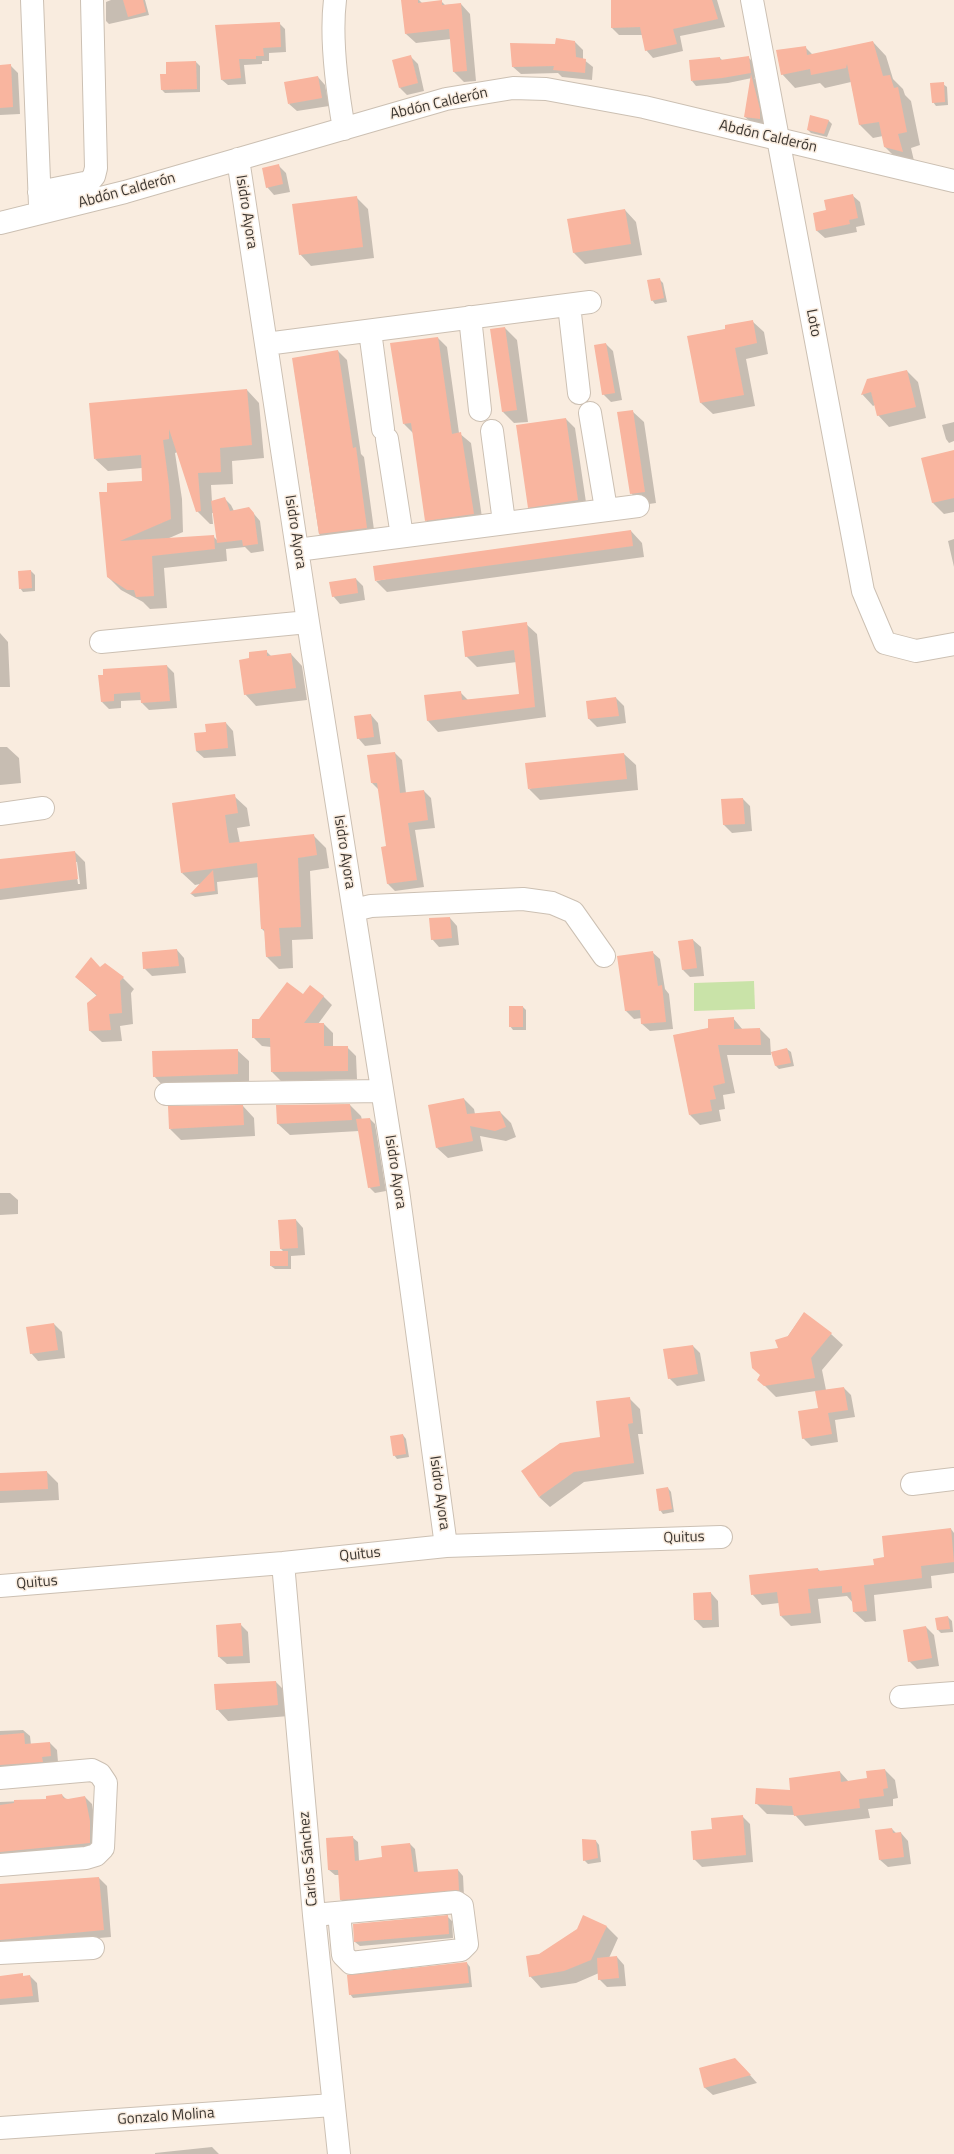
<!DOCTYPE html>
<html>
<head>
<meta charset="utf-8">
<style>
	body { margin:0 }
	canvas { display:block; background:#f9ecdf }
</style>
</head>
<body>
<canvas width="954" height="2154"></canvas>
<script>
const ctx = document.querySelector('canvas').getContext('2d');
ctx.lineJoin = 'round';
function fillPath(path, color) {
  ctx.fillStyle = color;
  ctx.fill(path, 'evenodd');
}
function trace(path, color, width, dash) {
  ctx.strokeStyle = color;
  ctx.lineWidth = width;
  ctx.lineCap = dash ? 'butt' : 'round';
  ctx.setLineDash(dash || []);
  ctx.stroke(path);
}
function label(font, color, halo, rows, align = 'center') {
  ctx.font = font + ' "Titillium Web",sans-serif';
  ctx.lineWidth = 3;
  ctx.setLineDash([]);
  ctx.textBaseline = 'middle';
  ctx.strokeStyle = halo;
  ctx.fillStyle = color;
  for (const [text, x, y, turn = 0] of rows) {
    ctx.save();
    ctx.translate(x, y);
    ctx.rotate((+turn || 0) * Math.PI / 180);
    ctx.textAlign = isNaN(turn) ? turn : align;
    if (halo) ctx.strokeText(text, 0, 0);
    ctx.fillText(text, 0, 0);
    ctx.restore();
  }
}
fillPath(new Path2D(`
	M754 981 755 1009 694 1011V983Z`), '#c9e3a8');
fillPath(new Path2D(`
	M111 0H145L149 15 109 24 106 21V2Z
	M402 0H419L423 4 441 1 445 5 461 4 470 14 476 81 464 82 454 72 451 39 416 43 406 34Z
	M612 0H717L725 27 680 36 683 51 653 58 646 50 642 35H619L612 28Z
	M279 23 285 29 286 52 269 53V61H262V64L244 65 246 84 228 85 222 80 217 26Z
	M575 42 583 50V59L593 67 592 80 562 77 558 73 521 74 513 67 556 45Z
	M873 42 886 56 893 79 903 89 905 95 911 101 920 145 911 148 915 165 898 160 885 147 883 136 873 138 860 125 851 82 825 88 820 83 795 88 782 74 805 47 813 55Z
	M410 56 418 64 424 91 407 95 400 88Z
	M748 57 753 62 756 77 754 78 759 83 768 126 753 124 745 117 752 78 728 83 696 86 692 81 720 58 723 61Z
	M196 62 200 66V92L165 93 162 90 167 75Z
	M0 66H11L18 73 20 114 0 115Z
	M318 77 325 85 329 106 297 111 289 104Z
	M943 84 947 87 948 105 936 106 933 102Z
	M828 120 832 124 827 137 811 133 808 130Z
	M279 166 286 173 290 192 274 195 267 187Z
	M852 195 860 202 865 225 856 227 857 232 825 238 817 231 814 214 828 211Z
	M356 197 368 209 374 258 311 266 300 254Z
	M625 210 636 222 642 255 585 264 574 253 568 220Z
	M659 279 663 283 667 302 655 304 652 300Z
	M752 321 764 332 768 354 746 359 755 406 713 414 701 403 688 337 727 329Z
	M505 328 517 340 528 422 514 423 503 412Z
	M438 338 447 347 459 433 471 443 483 524 436 530 426 520 413 433 404 424Z
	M606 344 613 351 622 400 611 402 603 394Z
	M338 351 347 360 361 454 364 457 375 537 328 543 319 534 293 359Z
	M907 371 918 382 926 418 889 427 878 415 875 405 873 406 862 394Z
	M247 390 259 403 264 458 232 461 233 484 211 485 212 502 224 498 231 505 234 511 249 508 260 521 264 551 251 553 245 547 226 549 227 561 164 568 167 608 150 609 143 602 121 590 108 577V493L143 482 142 468 108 471 95 459ZM178 452 197 511 210 524H213L212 513H214L218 541 213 536 167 539 183 532 182 499 175 453Z
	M632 411 644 422 656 503 642 505 631 493Z
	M566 419 575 428 587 509 539 517 529 507Z
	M954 422V441L949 443 946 439 942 425Z
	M954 451V512L944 514 933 503 922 459Z
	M631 531 642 543 644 557 387 592 376 581Z
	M954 539V567L948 541Z
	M31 571 35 575V591L23 592 20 588Z
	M356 579 363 586 365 600 340 604 333 596Z
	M526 624 537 634 546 717 438 732 428 721 425 696 460 692 469 701 520 695 517 662 477 667 466 656Z
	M0 633 8 642 10 687H0Z
	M266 651 272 657 291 654 302 666 307 700 256 706 245 694 250 659Z
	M167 666 174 673 177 708 149 710 142 703V700L121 701V708L109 709 102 702 99 676Z
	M616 698 624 706 626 723 597 727 589 719 587 702Z
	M371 715 378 723 381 744 365 746 358 738Z
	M226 723 233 731 236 756 204 758 196 751 207 733Z
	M0 747H7L19 758 21 783 0 785Z
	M395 753 402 760 406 793 424 791 431 798 435 828 415 830 424 887 395 891 388 884 382 848 388 847 380 791 372 783 368 756Z
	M624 754 636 765 638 790 540 800 529 789Z
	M234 796 247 808 250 826 237 828 240 843 314 836 326 848 329 868 310 871 313 939 292 940 293 968 279 969 266 956 265 932 261 928 259 877 217 882 218 894 195 897 191 894 200 884 195 885 182 873Z
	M743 799 750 806 752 831 732 833 724 825 722 800Z
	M75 852 85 862 87 889 0 900V860ZM75 862H77L80 884H78Z
	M450 918 457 926 459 945 439 947 432 939Z
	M693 940 701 947 704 976 690 977 683 970Z
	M177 950 184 958 186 973 152 976 144 968Z
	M652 952 660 959 665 989 669 994 673 1029 650 1031 642 1024V1018L634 1019 626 1011 618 957Z
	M101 968 123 978 134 989 131 993 133 1024 120 1026 122 1041 102 1042 90 1031 97 996 76 977Z
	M303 996H323L332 1005 318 1024H324L333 1033V1047H347L356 1056 357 1079 281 1081 272 1072 271 1047 262 1046 253 1037 259 1020Z
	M523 1007 526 1010V1030H513L510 1026Z
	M733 1018 743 1030 760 1029 770 1039 771 1055H727L735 1093 723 1095 725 1109 719 1110 721 1121 700 1125 690 1115 709 1028Z
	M787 1049 791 1052 794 1066 779 1069 776 1066 772 1052Z
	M237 1050 249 1061V1085L165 1088 154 1076Z
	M464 1099 474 1109 475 1114 500 1112 511 1123 516 1137 506 1141 480 1136 483 1151 448 1158 437 1148Z
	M350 1105 361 1116 362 1120 370 1119 375 1124 386 1191 375 1193 369 1187 359 1131 290 1135 278 1124 277 1106Z
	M243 1106 254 1118 255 1136 181 1140 170 1129Z
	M0 1193H10L18 1200V1214L0 1215Z
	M296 1220 303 1228 305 1255 291 1256V1269H275L271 1266 284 1252 281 1249 279 1221Z
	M804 1313 831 1334 843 1345 822 1370 826 1390 844 1388 851 1395 855 1417 835 1420 838 1442 811 1446 803 1438 819 1409 816 1391 776 1397 758 1379Z
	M54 1324 62 1332 65 1358 38 1361 31 1353Z
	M693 1346 700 1353 705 1381 677 1386 669 1378Z
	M629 1398 640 1409 643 1434H638L644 1474 584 1482 550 1507 539 1497 602 1438Z
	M403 1435 406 1439 409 1457 397 1459 394 1455Z
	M47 1472 58 1483 59 1500 0 1503V1474Z
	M668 1488 671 1492 674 1512 663 1514 660 1510Z
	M951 1529 954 1533V1573L931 1576 932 1588 874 1595 876 1621 865 1622 854 1612 853 1603 847 1596 818 1599 821 1623 791 1626 781 1616 779 1603 762 1605 752 1594 818 1569 821 1572 875 1566 885 1558Z
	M711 1593 718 1601 719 1627 703 1628 695 1620 694 1594Z
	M948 1617 952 1621 953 1632 941 1633 938 1630Z
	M240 1624 248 1632 250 1663 227 1664 219 1657Z
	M926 1627 934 1635 939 1666 917 1669 909 1661Z
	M276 1682 287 1693 289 1716 228 1721 217 1709Z
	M23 1730 30 1736 31 1745 50 1743 57 1750 58 1762 0 1770V1731Z
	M885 1770 895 1780 898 1798 893 1799V1806L868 1809 870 1818 805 1826 795 1815 767 1814 756 1803 840 1772 849 1782 868 1779Z
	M62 1795 67 1800 85 1797 92 1804 96 1828V1850L0 1858V1802L47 1800Z
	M742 1816 750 1824 753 1862 702 1867 694 1859 713 1830Z
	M892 1829 897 1834 901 1833 908 1841 911 1864 888 1867 880 1860Z
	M352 1837 358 1842 359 1861 383 1858 410 1844 415 1849 418 1873 458 1870 463 1876 464 1896 347 1905 341 1900 339 1875H335L329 1870Z
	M596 1841 599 1845 601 1862 588 1864 584 1860Z
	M99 1878 107 1886 111 1937 0 1946V1887Z
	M447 1916 452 1921 453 1938 360 1946 355 1942 354 1925Z
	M584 1917 607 1927 618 1938 609 1958 617 1957 624 1965 626 1986 607 1987 599 1979V1973L576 1983 541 1988 530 1976 540 1955 578 1930Z
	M467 1963 470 1967 472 1987 353 1998 350 1994Z
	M22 1975 25 1977 30 1976 37 1983 39 2002 0 2005V1977Z
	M742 2066 757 2083 713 2095 705 2088 700 2069Z
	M212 2147 219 2154H155V2153Z`), '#0003');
fillPath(new Path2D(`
	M123 0H143L146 12 128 17Z
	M401 0H418V3L442 0V5L461 3 467 71 453 72 449 29 405 34Z
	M611 0H712L718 19 673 29 677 44 645 51 640 27 611 28Z
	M280 22 281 47 263 48 264 56H256V59H239L241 78 221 80 215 25Z
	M556 38 575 41 576 57 586 59 585 73 553 70 554 66 512 67 510 43 555 44Z
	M873 41 883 76 890 75 894 88 898 87 907 132 898 134 903 152 884 147 879 122 859 125 847 64 846 68 811 75 810 69 781 75 776 50 806 46 807 55Z
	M411 55 418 83 399 88 392 60Z
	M749 56 751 73 722 78 691 81 689 60 720 57V60Z
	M196 61 197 89 161 90 160 74H166V62Z
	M11 64 13 107 0 108V65Z
	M751 74 760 109V119L744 117Z
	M318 76 322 98 288 104 284 82Z
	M944 82 945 102 932 103 930 83Z
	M810 115 829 120 824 134 807 130Z
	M279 164 283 184 266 188 262 168Z
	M853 194 858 218 849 220 850 224 816 231 813 213 826 210 824 200Z
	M357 196 363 247 299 255 292 204Z
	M625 209 631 244 573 253 567 219Z
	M660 278 664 298 651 301 647 280Z
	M753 320 757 343 735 348 744 395 700 403 687 336 725 329V325Z
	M505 327 517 410 502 412 490 329Z
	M438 337 452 434 461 432 474 514 425 521 411 423 403 424 390 343Z
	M606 343 615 393 602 395 594 345Z
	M338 350 353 448 356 447 367 528 319 534 292 358Z
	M907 370 916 407 877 416 871 392 861 395 867 379Z
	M247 389 252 445 220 448 221 472 198 473 201 511 196 512 169 429V439L163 440 169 485 171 519 120 541 214 535 215 549 152 556 154 596 136 597 134 590H127L107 577 99 492H107V483L142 481 141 455 94 459 89 403Z
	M633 410 645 492 630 494 617 412Z
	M566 418 578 500 528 508 516 425Z
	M954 450V498L932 503 921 458Z
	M225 497 230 511 249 507 254 513 258 544 243 546 242 540 217 543 211 501Z
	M631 530 633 546 375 581 373 566Z
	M31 570 32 588 19 589 18 571Z
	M356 578 358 593 332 597 329 582Z
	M527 622 535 707 427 721 424 695 461 691 462 700 519 694 514 650 465 657 462 631Z
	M267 650V656L291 653 296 688 244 695 239 660 249 658V652Z
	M167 665 170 701 141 703 140 692 114 694V701L101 702 98 675H103V669Z
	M616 697 619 716 588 719 586 701Z
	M371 714 374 737 357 739 354 716Z
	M226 722 228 748 196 751 194 733 206 732 205 724Z
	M395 752 400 793 424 790 428 820 408 823 417 880 387 884 381 847 386 846 377 783H371L367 755Z
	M624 753 627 779 528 789 525 763Z
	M235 794 238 813 225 815 229 843 314 834 317 855 298 858 301 927 279 928 281 956 266 957 264 929H261L257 863 181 873 172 803Z
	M743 798 745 824 723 825 721 799Z
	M75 851 78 879 0 889V859Z
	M213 870 215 891 190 894Z
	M450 917 452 938 431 940 429 918Z
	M693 939 697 968 682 970 678 941Z
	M177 949 179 966 143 969 142 952Z
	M653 951 658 986 662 985 666 1022 641 1024 640 1010 625 1011 617 956Z
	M91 957 100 967 105 963 124 977 120 981 122 1013 109 1014 111 1030 89 1031 87 1003 97 995 75 977Z
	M287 982 303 994 310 985 324 996 304 1023H324V1046H348V1071L271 1072 270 1038H252V1019H259Z
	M509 1006H523V1027H509Z
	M734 1017V1029L760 1028 761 1045H718L725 1083 713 1086 716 1099 710 1100 712 1111 689 1115 673 1035 708 1028V1019Z
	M787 1048 791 1063 775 1066 771 1052Z
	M238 1049V1074L153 1077 152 1051Z
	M464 1098 467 1114 500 1111 506 1127 495 1131 470 1126 473 1141 436 1148 428 1105Z
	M350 1104 352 1120 277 1124 276 1105Z
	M243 1105 244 1125 169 1129 168 1106Z
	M370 1118 380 1186 368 1188 356 1119Z
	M296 1219 298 1248 280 1249 278 1220Z
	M270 1251H288V1266H270Z
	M804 1312 832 1333 811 1358 815 1378 764 1386 757 1380 760 1375 752 1368 750 1352 778 1348 775 1340 788 1336Z
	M54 1323 58 1350 30 1354 26 1327Z
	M693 1345 698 1374 668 1379 663 1349Z
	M844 1387 848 1410 828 1413 832 1434 802 1439 798 1411 818 1408 815 1391Z
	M630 1397 633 1423 628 1424 634 1463 574 1472 539 1497 521 1471 560 1443 600 1437 596 1401Z
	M403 1434 406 1454 393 1456 390 1436Z
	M47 1471 48 1489 0 1491V1473Z
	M668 1487 672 1509 659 1511 656 1489Z
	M951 1528 954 1562 921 1566 922 1578 864 1585 867 1611 853 1612 851 1592 842 1593V1586L808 1589 811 1613 780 1616 777 1592 751 1595 749 1575 818 1568V1571L874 1565 873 1559 884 1557 882 1536Z
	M711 1592 712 1620H694L693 1593Z
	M948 1616 950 1629 937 1630 935 1618Z
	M241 1623 243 1656 218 1657 216 1625Z
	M926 1626 932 1658 908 1662 903 1630Z
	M276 1681 278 1705 216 1710 214 1684Z
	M24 1733 25 1744 50 1742 51 1756 42 1757 43 1762 0 1765V1735Z
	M885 1769 888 1788 883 1789 884 1796 859 1799 860 1808 794 1816 792 1806 755 1804 756 1788 790 1790 789 1778 840 1771 841 1782 867 1778 866 1771Z
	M62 1794 63 1798 68 1799 85 1796 90 1821V1843L0 1852V1805L14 1803V1800L46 1799V1796Z
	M743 1815 746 1855 693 1860 691 1831 712 1829 711 1818Z
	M892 1828 893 1833 901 1832 904 1857 879 1860 875 1830Z
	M353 1836 355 1861 382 1857 381 1846 410 1843 414 1872 458 1869 459 1891 340 1900 338 1870H328L326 1838Z
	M582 1839 596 1840 598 1858 583 1861Z
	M99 1877 104 1930 0 1940V1884Z
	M448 1915 449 1934 354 1942 353 1924Z
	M583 1915 607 1926 591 1960 564 1971 529 1977 526 1956 539 1954 577 1929Z
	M617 1956 619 1978 598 1980 597 1958Z
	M467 1962 469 1983 349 1995 347 1975Z
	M23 1973V1976L30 1975 33 1996 0 1999V1976Z
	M735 2058 751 2075 704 2088 699 2068Z`), '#f9b59f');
const minor = new Path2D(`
	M32 0 40 206
	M335 0C330 40 337 89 344 129
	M752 0 863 591 885 643 916 651 954 644
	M238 159 308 622 398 1190 446 1546
	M39 192 89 182 94 176 96 168 92 0
	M0 223 125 192 446 99 513 88 546 89 644 107 954 181
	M569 305 579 393
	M470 317 480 410
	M370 331 383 429
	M266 344 590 302
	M590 413 606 509
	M492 431 504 522
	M387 439 402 536
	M297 550 638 506
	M101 642 308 622
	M0 814 43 808
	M354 910 371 906 523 899 552 903 573 912 604 956
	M166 1094 382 1091
	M912 1484 954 1479
	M283 1563 314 1915 339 2154
	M0 1586 283 1563 446 1546 721 1537
	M901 1697 954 1693
	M0 1778 92 1770 100 1774 106 1783 103 1848 96 1855 86 1858 0 1865
	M314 1915 456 1902 462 1906 467 1944 461 1950 351 1963 343 1955 339 1913
	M0 1953 93 1948
	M0 2128 333 2105`);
trace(minor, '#ccc0b3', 24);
trace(minor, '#fff', 22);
label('15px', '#3b3631', '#f9ecdf', [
	["Abdón Calderón",439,104,-13],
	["Abdón Calderón",768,137,13],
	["Abdón Calderón",127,191,-15],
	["Isidro Ayora",246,212,81],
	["Loto",813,323,79],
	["Isidro Ayora",295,532,81],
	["Isidro Ayora",344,852,81],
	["Isidro Ayora",395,1172,81],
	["Isidro Ayora",439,1493,82],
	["Quitus",684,1538,-2],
	["Quitus",360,1555,-6],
	["Quitus",37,1583,-5],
	["Carlos Sánchez",309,1859,-95],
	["Gonzalo Molina",166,2117,-4]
]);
</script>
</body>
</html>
